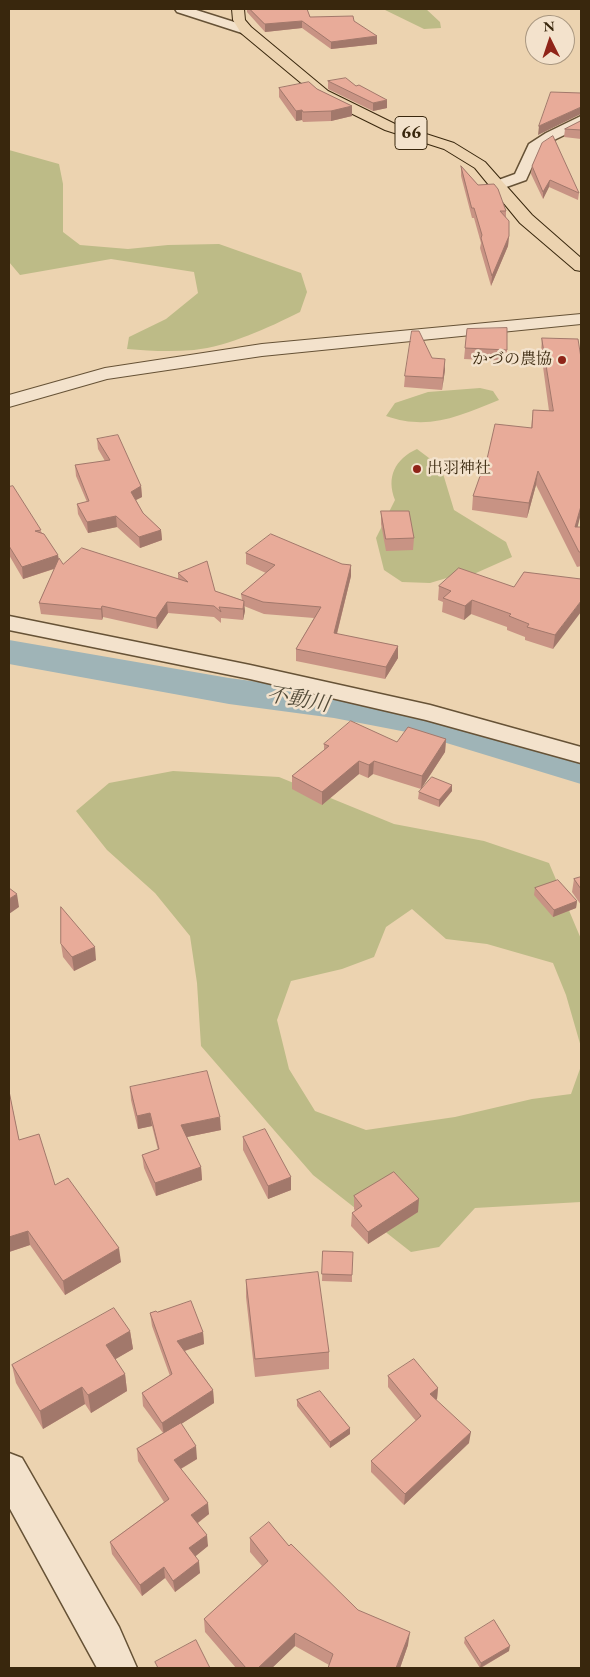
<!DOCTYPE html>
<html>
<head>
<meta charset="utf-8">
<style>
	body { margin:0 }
	#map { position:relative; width:590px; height:1677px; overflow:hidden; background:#ecd3b0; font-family:"EB Garamond",serif }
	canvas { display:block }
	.frame { position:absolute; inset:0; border:10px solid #39270d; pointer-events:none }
	.north { position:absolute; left:525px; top:15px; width:50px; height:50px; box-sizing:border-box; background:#f3e2cc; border:1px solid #a99780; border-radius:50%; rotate:356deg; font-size:14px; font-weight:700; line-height:20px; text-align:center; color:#39270d }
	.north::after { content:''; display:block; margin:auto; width:18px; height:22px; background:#8f2418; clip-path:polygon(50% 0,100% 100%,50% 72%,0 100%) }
</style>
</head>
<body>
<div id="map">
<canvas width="590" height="1677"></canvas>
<div class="frame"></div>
<div class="north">N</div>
</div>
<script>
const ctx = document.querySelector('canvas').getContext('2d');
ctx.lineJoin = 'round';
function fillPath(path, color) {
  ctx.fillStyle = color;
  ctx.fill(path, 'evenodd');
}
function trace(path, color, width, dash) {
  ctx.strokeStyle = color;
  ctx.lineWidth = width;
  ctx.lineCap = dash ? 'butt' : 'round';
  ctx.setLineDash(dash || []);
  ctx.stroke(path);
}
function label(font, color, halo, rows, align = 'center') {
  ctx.font = font + ' "EB Garamond","Noto Serif JP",serif';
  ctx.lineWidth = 5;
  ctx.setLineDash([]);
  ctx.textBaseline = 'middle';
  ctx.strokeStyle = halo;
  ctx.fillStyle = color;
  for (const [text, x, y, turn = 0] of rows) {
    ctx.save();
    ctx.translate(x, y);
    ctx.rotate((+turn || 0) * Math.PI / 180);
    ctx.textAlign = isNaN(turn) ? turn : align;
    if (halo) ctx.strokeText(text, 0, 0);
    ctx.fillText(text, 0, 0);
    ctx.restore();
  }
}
fillPath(new Path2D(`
	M383 9H426L440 22 441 28 424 29Z
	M9 150 59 164 63 184V232L80 245 128 249 168 245 219 244 301 273 307 292 300 312C268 328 229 346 194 350 172 352 149 351 127 349L129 337 166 319 198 293 194 272 111 259 20 275 9 262Z
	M480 388 493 391 499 400C459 416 429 431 386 416L395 403 428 392Z
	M417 449 441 467 454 510 506 542 512 557 476 573 460 574 430 583 402 582 384 570 376 538 395 500C386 477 395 459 417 449Z
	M173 771 279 777 394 824 484 841 549 863 581 939V1047L566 995 553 963 487 944 446 939 412 909 386 927 374 957 342 969 291 981 277 1020 289 1069 315 1111 366 1130 455 1117 532 1099 571 1094 581 1066V1202L475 1208 439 1247 411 1252 313 1175 201 1046 197 983 190 936 155 893 107 850 76 811 109 783Z`), '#bdbb87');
fillPath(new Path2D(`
	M9 640 229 678 334 692 425 709 581 756V784L417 734 334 718 229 704 9 664Z`), '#9fb4b7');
const minor = new Path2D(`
	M175 9H193L250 27 252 30 250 33H242L177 12Z
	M581 116V127L556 139 540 149 526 180 498 190 493 188 490 185 493 182 515 174 529 144 546 133Z
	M9 616 250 665 430 705 581 747V763L426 720 250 679 9 630Z
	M9 1453 22 1458 119 1627 137 1668H97L9 1507Z`);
const tertiary = new Path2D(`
	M581 314V324L262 356 107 379 9 407V395L105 368 262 344Z`);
const primary = new Path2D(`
	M232 9H244L245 20 251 27 328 91 395 124 454 143 485 162 532 215 581 258V271L575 270 520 223 475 168 444 149 385 130 318 97 241 33 233 20Z`);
trace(minor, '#665236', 3);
trace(tertiary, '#665236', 2);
trace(primary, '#39270d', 2);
fillPath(minor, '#f3e2cc');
fillPath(tertiary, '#f3e2cc');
fillPath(primary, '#ecd3b0');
fillPath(new Path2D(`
	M247 9H307L310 17 354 21 377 44 331 49 302 28 265 32 247 12Z
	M328 81 387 108 373 111 328 89Z
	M279 88 317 89 352 106V116L331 121 303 122 302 120 296 121 279 97Z
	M581 121V139L564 137 565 129Z
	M461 166 478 185 506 211V217L509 236 508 246 491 286 480 248 481 243 474 218H472L461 176Z
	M532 166 579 193 578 200 549 187 543 199 531 174Z
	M467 329 507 350 506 361 464 359Z
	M542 338 581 358V513L577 527H581V566L577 567 536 485 527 518 472 510 473 496 487 459 531 428 533 410 549 411 541 352Z
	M432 358 445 370 442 390 404 387 405 376Z
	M97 439 141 486 142 497 136 500 143 513 161 530 162 540 140 548 117 527 88 533 78 514 77 504 87 502 76 476 75 465 105 461 98 449Z
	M9 487 58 555 59 559 63 564 178 579V573L215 591 242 600 241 594 266 573 246 564V553L351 565V576L337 634 398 646V658L385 679 296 661V649L314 618 264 614 244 606 245 611 243 620 221 618V623L214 617 168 613 157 629 103 617 102 620 41 614 39 603 54 569 23 579 9 555Z
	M381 511 414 538 413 550 386 551 381 524Z
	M581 579 553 649 525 640V637L507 630V627L471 614 464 620 442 612 443 602 438 600 439 586 514 587Z
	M446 739 445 752 421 789 373 774 368 778 359 774 322 805 292 789V776L324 750V744L397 742Z
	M452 791 439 807 418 799 419 792Z
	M581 877V905L572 892 574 879Z
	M535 888 577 901 576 908 553 917 534 895Z
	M61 944 96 960 74 971 63 957Z
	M130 1087 221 1130 187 1137 201 1167 202 1180 156 1196 144 1168 142 1155 158 1150 152 1126 138 1129 131 1100Z
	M9 1091 19 1140 55 1185 121 1262 65 1295 30 1245 9 1252Z
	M243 1137 291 1177V1190L268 1199 243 1150Z
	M354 1196 418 1212 368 1244 351 1226 352 1213 355 1211 354 1209Z
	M323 1251 352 1275V1282L322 1281Z
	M246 1280 329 1352V1369L255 1377 246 1297Z
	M157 1312 203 1332 204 1344 185 1351 213 1390 214 1403 181 1424 197 1459 181 1469 209 1514 198 1523 208 1546 195 1556 200 1573 175 1592 165 1578 142 1596 112 1554 110 1542 164 1502 138 1461 137 1449 163 1433 143 1406 142 1393 170 1376 152 1326 150 1313Z
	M130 1331 133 1349 115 1359 125 1374 127 1391 91 1413 85 1404 43 1429 16 1383 12 1365Z
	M388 1376 438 1388 437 1399 436 1400 469 1443 404 1505 371 1472V1461L416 1421 388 1387Z
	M297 1400 350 1428V1434L330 1448 297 1406Z
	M250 1538 289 1546 358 1610 408 1645 400 1668H328L329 1665 295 1646 272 1668H236L205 1632 204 1619 262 1566 250 1552Z
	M465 1638 509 1651 481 1668H480L464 1643Z`), '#c89384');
fillPath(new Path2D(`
	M302 21V28L265 32V24Z
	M377 36V44L331 49V42Z
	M387 100V108L373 111V103Z
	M352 106V116L331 121V111Z
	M581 107V114L538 135 539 126Z
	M302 110V120L296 121V111Z
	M550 180 549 187 543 199V192Z
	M509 236 508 246 491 286 492 276Z
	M445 359V370L442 390 443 378Z
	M538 471 536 485 527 518 529 503Z
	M141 486 142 497 132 502 131 492Z
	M581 506V513L574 542 575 527Z
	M116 516 117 527 88 533 87 522Z
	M161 530 162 540 140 548 139 537Z
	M58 555 59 567 23 579 22 567Z
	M351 565V576L334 645V633Z
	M472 600 471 614 464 620 465 606Z
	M244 601 245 611 243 620V609Z
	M581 601V612L553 649 555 635Z
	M167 602 168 613 157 629 156 618Z
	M102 606 103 617 102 620 101 609Z
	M398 646V658L385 679 386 667Z
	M446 739 445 752 421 789 422 776Z
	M359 761V774L322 805V792Z
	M374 761 373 774 368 778 369 765Z
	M452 785V791L439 807V800Z
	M17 894 19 907 9 914V899Z
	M577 901 576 908 553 917 554 910Z
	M95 947 96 960 74 971 72 957Z
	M150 1113 152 1126 138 1129 137 1116Z
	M220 1117 221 1130 182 1138 181 1125Z
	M201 1167 202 1180 156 1196 155 1183Z
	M291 1177V1190L268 1199V1186Z
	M419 1199 418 1212 368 1244V1232Z
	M28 1231 30 1245 9 1252V1237Z
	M119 1248 121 1262 65 1295 63 1281Z
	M130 1331 133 1349 109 1363 106 1345Z
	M203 1332 204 1344 178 1353 177 1341Z
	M125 1374 127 1391 91 1413 88 1395Z
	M82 1387 85 1404 43 1429 40 1411Z
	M438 1388 437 1399 429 1405 430 1394Z
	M213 1390 214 1403 164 1435 162 1423Z
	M350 1428V1434L330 1448V1442Z
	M471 1432 469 1443 404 1505 405 1494Z
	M196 1446 197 1459 175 1472 174 1460Z
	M208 1503 209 1514 192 1527 191 1515Z
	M207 1535 208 1546 191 1560 189 1548Z
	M199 1561 200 1573 175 1592 173 1581Z
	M164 1567 165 1578 142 1596 140 1585Z
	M410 1632 408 1645 400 1668H396Z
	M295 1633V1646L272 1668H258Z
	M510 1646 509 1651 480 1668 481 1663Z`), '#a2786b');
const building = new Path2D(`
	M250 9H307L310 17 353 16 354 21 377 36 331 42 302 21 265 24Z
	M346 78 356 86 359 85 387 100 373 103 328 81Z
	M309 82 317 89 352 106 331 111 303 112 302 110 296 111 279 88Z
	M551 92 581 93V107L539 126Z
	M581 121V130L565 129Z
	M553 136 579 193 550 180 543 192 532 166 542 143Z
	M461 166 478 185 494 184 498 189 506 211H500L509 221V236L492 276 481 238 482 235 474 208H472Z
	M507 328V350L465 348 467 329Z
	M412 331H419L432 358 445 359 443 378 405 376Z
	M542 338 578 339 581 358V506L575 527H581V552H579L538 471 529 503 473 496 486 459H487L495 424 532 428 533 410 553 411Z
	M118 435 141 486 131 492 143 513 161 530 139 537 116 516 87 522 77 504 89 501 75 465 110 460 97 439Z
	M13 486 41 530 35 531 44 534 58 555 22 567 9 546V487Z
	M381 511H409L414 538 386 539Z
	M271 534 342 564 351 565 334 633 398 646 386 667 296 649 321 607 263 602 241 594 275 565 246 553Z
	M82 548 188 582 178 573 207 561 215 591 244 601 243 609 219 607 221 612 214 606 167 602 156 618 102 606 101 609 39 603 59 558 63 564Z
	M459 568 514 587 524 572 581 579V601L555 635 527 627 529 624 509 616 511 614 472 600 465 606 443 598 451 591 439 586Z
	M351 721 397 742 408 727 446 739 422 776 374 761 369 765 359 761 322 792 292 776 329 746 324 744Z
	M432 777 452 785 439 800 419 792Z
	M581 877V889L574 879Z
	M558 880 577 901 554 910 535 888Z
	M9 888 17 894 9 899Z
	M61 907 95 947 72 957 61 944Z
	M207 1071 220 1117 181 1125 201 1167 155 1183 142 1155 159 1149 150 1113 137 1116 130 1087Z
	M9 1091 19 1140 39 1134 55 1185 68 1178 119 1248 63 1281 28 1231 9 1237Z
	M265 1129 291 1177 268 1186 243 1137Z
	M394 1172 419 1199 368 1232 352 1213 362 1206 354 1196Z
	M323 1251 353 1252 352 1275 322 1274Z
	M318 1272 329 1352 255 1359 246 1280Z
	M191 1301 203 1332 177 1341 213 1390 162 1423 142 1393 172 1374 150 1313 156 1311 157 1312Z
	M114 1308 130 1331 106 1345 125 1374 88 1395 82 1387 40 1411 12 1365Z
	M414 1359 438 1388 430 1394 471 1432 405 1494 371 1461 421 1416 388 1376Z
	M320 1391 350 1428 330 1442 297 1400Z
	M181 1423 196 1446 174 1460 208 1503 191 1515 207 1535 189 1548 199 1561 173 1581 164 1567 140 1585 110 1542 169 1499 137 1449Z
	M269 1522 289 1546 291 1544 358 1610 410 1632 396 1668H328L333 1654 295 1633 258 1668H246L204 1619 268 1561 250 1538Z
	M494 1620 510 1646 481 1663 465 1638Z
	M196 1640 210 1668H158L155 1662Z`);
fillPath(building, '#e8ab99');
trace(building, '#a2786b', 1);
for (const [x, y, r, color] of [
	[562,360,5,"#8f2418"],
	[417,469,5,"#8f2418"]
]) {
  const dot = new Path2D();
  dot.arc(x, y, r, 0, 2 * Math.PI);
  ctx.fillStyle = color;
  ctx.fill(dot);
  trace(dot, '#f3e2cc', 2);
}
label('16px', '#39270d', '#f3e2cc', [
	["かづの農協",552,360],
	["出羽神社",427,469,"left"]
], 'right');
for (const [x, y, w] of [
	[411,133,32]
]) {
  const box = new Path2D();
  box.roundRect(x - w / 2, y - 16.5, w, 33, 4);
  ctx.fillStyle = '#f3e2cc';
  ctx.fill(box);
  trace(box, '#39270d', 1);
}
label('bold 19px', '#39270d', null, [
	["66",411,133]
]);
label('italic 21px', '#524a38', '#f3e2cc', [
	["不動川",298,700,10]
]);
</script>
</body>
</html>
